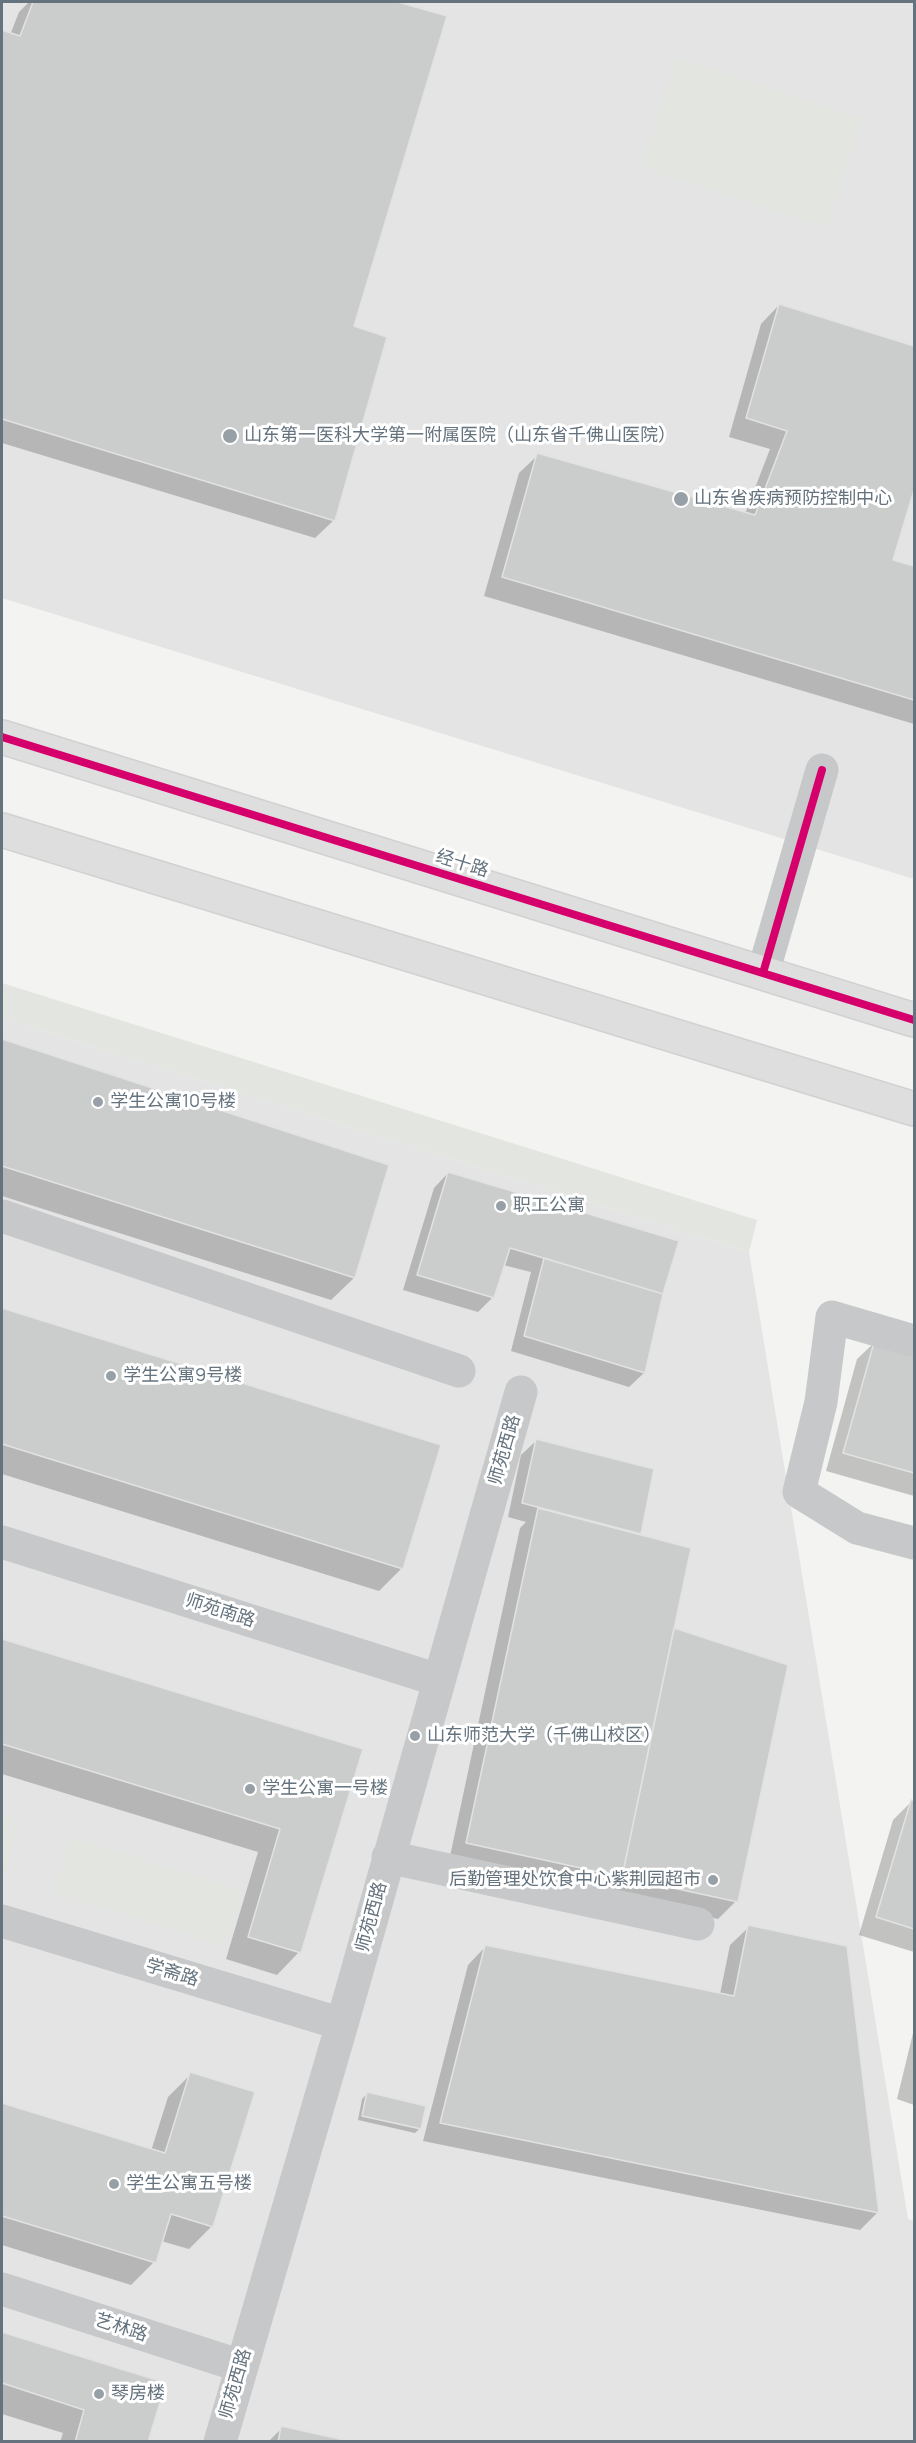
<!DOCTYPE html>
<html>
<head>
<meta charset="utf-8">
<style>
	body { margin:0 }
	#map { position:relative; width:916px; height:2443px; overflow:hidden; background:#f3f3f1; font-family:Manrope,sans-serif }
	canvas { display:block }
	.frame { position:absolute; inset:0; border:3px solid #65737e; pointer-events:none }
</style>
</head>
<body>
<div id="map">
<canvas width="916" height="2443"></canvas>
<div class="frame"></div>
</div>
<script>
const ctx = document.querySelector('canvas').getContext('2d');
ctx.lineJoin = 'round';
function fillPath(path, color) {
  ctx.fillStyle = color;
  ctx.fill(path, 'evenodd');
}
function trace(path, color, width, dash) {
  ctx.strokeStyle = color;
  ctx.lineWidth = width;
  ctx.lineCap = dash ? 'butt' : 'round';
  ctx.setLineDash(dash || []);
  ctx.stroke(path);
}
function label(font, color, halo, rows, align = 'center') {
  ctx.font = font + ' Manrope,"Noto Sans SC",sans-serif';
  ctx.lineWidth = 6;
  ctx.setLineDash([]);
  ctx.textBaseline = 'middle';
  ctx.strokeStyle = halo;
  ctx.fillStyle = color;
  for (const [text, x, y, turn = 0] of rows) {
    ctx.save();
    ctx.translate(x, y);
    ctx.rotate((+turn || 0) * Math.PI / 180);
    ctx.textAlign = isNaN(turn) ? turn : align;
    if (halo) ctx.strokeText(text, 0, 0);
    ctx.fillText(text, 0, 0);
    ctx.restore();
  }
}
fillPath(new Path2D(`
	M2 2H914V879L2 598Z
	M2 1018 749 1252 908 2219 914 2221V2441H2Z`), '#e3e4e3');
fillPath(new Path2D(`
	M678 58 862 119 826 228 642 167Z
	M2 983 757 1220 749 1252 2 1018Z
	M2 1814 21 1820 4 1874H2Z
	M71 1837 242 1891 225 1946 54 1892Z`), '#e2e5e0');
fillPath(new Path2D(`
	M29 2H393L445 17 352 327 334 520 315 538 2 443V32L10 35 19 12Z
	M779 305 914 348V488L891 561 914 567V724L484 596 519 473 538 455 745 514 770 449 729 437 761 324Z
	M2 1040 388 1166 354 1278 331 1300 2 1196Z
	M448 1173 662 1294 644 1373 629 1387 511 1351 531 1272 503 1265 493 1297 478 1312 403 1290 434 1188Z
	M2 1310 440 1446 402 1568 379 1591 2 1474Z
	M876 1341 914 1351V1496L826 1471 857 1359Z
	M536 1441 652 1470 637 1535 672 1629 736 1901 718 1919 449 1861 520 1528 526 1522 508 1517 521 1455Z
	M2 1640 361 1750 299 1952 277 1975 226 1959 258 1852 2 1774Z
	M911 1802 914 1803V1952L859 1935 893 1820Z
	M749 1927 878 2212 860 2230 423 2141 468 1965 486 1946 720 1994 730 1945Z
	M914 2029V2105L897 2099Z
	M191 2074 212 2226 189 2249 161 2241 154 2262 131 2285 2 2245V2105L151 2151 168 2097Z
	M367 2094 420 2128 415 2133 358 2120 362 2099Z
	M2 2334 164 2384 147 2442H60L63 2433 2 2414Z
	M282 2428 346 2442H268Z`), '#0003');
const building = new Path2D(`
	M33 2H398L447 16 354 326 387 337 335 521 2 419V30L20 36Z
	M779 304 914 346V490L893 560 914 566V700L502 577 537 453 755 515 787 431 746 418Z
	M2 1039 389 1165 355 1278 2 1166Z
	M448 1172 679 1241 663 1294 510 1248 494 1298 417 1275Z
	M544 1258 663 1294 645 1373 524 1336Z
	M2 1308 441 1445 403 1569 2 1444Z
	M875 1339 914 1350V1473L843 1453Z
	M536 1439 654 1469 641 1534 522 1503Z
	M538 1508 691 1548 622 1877 466 1843Z
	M674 1628 788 1665 738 1902 622 1877Z
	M2 1639 363 1749 301 1953 248 1937 280 1829 2 1744Z
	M911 1800 914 1801V1929L876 1917Z
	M748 1925 847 1946 879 2213 440 2123 485 1945 734 1996Z
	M190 2072 255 2092 213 2227 171 2214 156 2263 2 2216V2103L165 2153Z
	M367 2092 426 2106 421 2129 362 2116Z
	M2 2332 166 2383 148 2442H75L84 2410 2 2383Z
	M281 2426 353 2442H278Z`);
fillPath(building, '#cbcccc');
trace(building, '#e2e2e1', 1.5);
const highway = new Path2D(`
	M2 737 914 1020
	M2 830 914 1109`);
trace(highway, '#d0d1d1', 36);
trace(new Path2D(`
	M763 973 822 770
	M2 1216 459 1371
	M914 1341 832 1317 821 1402 799 1492 857 1528 914 1543
	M2 1542 438 1680
	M388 1857 698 1924
	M2 1921 342 2024
	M2 2289 241 2366
	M220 2442 342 2024 521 1392`), '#c7c8c9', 33);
trace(highway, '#dddedd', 33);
trace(new Path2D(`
	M2 737 914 1020
	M763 973 822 770`), '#d6006c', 8);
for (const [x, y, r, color] of [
	[230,436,8,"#97a0a6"],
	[681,499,8,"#97a0a6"],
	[98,1102,6,"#97a0a6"],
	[501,1206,6,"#97a0a6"],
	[111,1376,6,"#97a0a6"],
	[415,1736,6,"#97a0a6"],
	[250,1789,6,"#97a0a6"],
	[713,1880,6,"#97a0a6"],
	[114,2184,6,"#97a0a6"],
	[99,2394,6,"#97a0a6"]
]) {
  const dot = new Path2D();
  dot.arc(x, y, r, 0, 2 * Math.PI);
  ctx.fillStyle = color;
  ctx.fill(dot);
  trace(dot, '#fff', 2);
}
label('18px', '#65737e', '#fff', [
	["山东第一医科大学第一附属医院（山东省千佛山医院）",244,436],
	["山东省疾病预防控制中心",694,499],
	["学生公寓10号楼",110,1102],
	["职工公寓",513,1206],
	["学生公寓9号楼",123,1376],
	["山东师范大学（千佛山校区）",427,1736],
	["学生公寓一号楼",262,1789],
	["后勤管理处饮食中心紫荆园超市",701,1880,"right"],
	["学生公寓五号楼",126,2184],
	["琴房楼",111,2394]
], 'left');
label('18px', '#65737e', '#fff', [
	["经十路",462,864,17],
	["师苑西路",505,1450,-74],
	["师苑南路",220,1611,18],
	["师苑西路",372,1917,-75],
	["学斋路",172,1973,17],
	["艺林路",121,2328,18],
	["师苑西路",236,2384,-74]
]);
</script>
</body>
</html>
